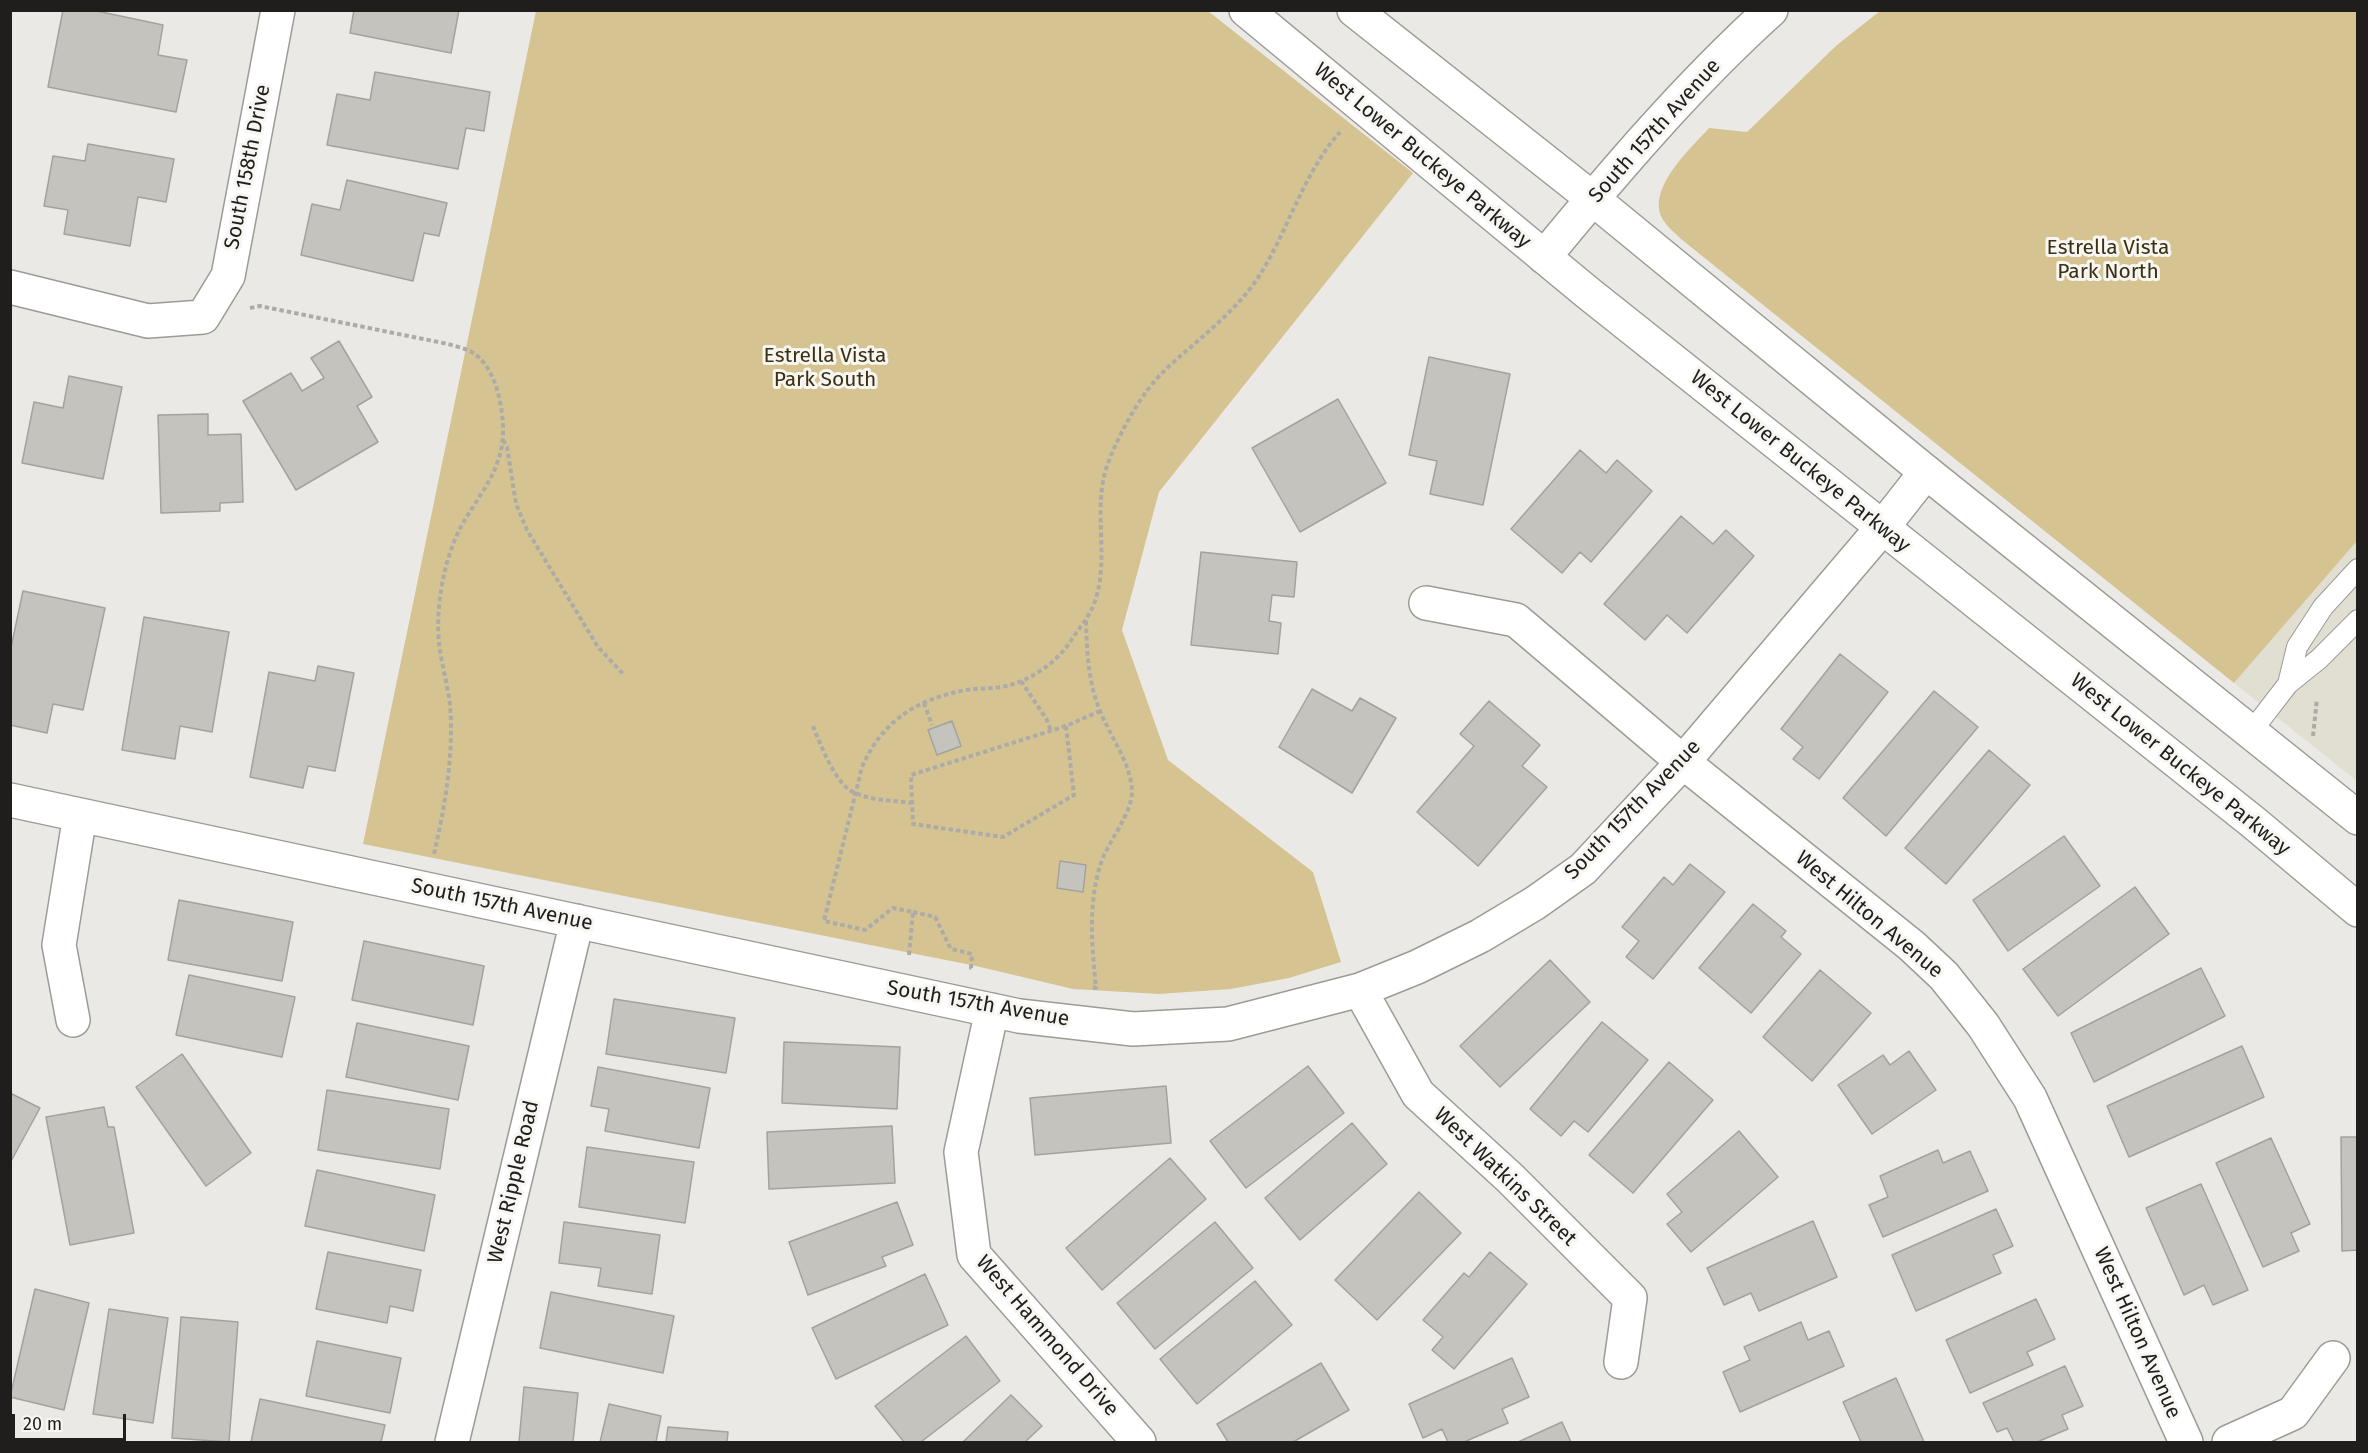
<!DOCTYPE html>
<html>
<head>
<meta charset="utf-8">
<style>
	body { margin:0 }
	#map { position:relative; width:2368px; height:1453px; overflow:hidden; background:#ebe9e5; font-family:"Fira Sans",sans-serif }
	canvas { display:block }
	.frame { position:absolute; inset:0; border:12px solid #1f1e1c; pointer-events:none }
	.scale { position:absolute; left:12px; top:1414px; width:114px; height:27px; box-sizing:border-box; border:3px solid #1f1e1c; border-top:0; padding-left:8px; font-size:18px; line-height:21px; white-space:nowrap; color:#1f1e1c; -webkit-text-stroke:4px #f8f6f2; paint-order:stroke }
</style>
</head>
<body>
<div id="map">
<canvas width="2368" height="1453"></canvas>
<div class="frame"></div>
<div class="scale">20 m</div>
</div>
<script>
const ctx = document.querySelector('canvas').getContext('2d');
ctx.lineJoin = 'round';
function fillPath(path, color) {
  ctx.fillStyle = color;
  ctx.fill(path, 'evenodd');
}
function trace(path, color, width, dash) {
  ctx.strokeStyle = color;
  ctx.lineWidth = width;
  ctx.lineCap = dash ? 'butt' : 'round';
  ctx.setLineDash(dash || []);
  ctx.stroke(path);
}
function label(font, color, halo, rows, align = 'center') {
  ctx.font = font + ' "Fira Sans",sans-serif';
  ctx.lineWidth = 6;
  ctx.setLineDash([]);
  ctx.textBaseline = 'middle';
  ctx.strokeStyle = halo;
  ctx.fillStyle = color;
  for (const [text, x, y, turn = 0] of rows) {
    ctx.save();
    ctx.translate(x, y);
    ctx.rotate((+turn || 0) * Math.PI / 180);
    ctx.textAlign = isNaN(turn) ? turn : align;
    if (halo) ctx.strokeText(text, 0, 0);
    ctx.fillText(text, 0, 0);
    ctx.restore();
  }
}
fillPath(new Path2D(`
	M2357 541V781L2234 683Z`), '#e1ded2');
fillPath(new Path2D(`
	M536 11H1208L1413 173 1159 492 1122 630 1168 760 1313 872 1341 962 1289 978 1231 989 1159 994 1073 989 976 966 363 844Z
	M1880 11H2357V541L2234 683 1681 239C1675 233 1666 226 1662 218 1647 188 1691 148 1709 128L1747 132 1837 45Z`), '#d5c492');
const building = new Path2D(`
	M63 10H92L163 25 158 55 187 60 176 112 48 87Z
	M354 10H459L451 53 350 33Z
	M375 72 490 92 484 131 466 128 458 169 327 145 337 94 370 100Z
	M88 144 174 159 166 202 138 197 130 246 64 234 68 210 44 206 53 156 85 161Z
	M347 180 447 203 439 236 424 233 413 281 301 255 312 204 340 210Z
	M339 341 372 397 357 406 378 442 296 490 243 401 291 373 302 391 324 378 311 358Z
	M1429 357 1510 374 1483 505 1430 494 1437 461 1409 455Z
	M69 376 122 387 103 479 22 463 34 402 63 408Z
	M1338 399 1386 483 1300 532 1252 448Z
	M208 414V435L241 434 243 502 220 503V511L161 513 158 415Z
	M1580 450 1606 473 1617 460 1652 491 1591 562 1580 552 1562 573 1511 529Z
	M1681 516 1713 544 1726 530 1754 556 1687 633 1667 615 1645 640 1604 604Z
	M1201 552 1297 562 1294 597 1272 595 1269 621 1281 623 1278 654 1191 645Z
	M23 591 105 608 83 710 53 704 47 733 10 725V652Z
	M144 617 229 632 212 732 180 726 175 759 122 750Z
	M1840 654 1888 692 1819 779 1793 759 1803 747 1781 729Z
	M318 666 354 673 335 771 308 766 303 788 250 777 269 672 315 681Z
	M1312 689 1352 711 1360 698 1396 718 1352 793 1279 747Z
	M1934 691 1978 727 1886 836 1843 798Z
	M1489 701 1540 745 1522 766 1547 787 1478 866 1417 812 1474 746 1460 734Z
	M952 721 961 746 937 755 928 730Z
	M1989 750 2030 785 1946 884 1905 848Z
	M2064 836 2100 886 2008 951 1973 900Z
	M1060 861 1086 865 1083 892 1057 888Z
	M1690 864 1725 892 1653 979 1626 957 1639 941 1622 927 1664 877 1673 885Z
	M2135 887 2169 934 2058 1016 2023 969Z
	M179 900 293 922 282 981 168 960Z
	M1753 904 1786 931 1781 937 1801 954 1751 1013 1699 968Z
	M364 941 484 966 473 1025 352 1000Z
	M1550 960 1590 1002 1500 1087 1460 1046Z
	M2201 968 2225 1016 2094 1082 2071 1033Z
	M1820 970 1871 1013 1812 1081 1763 1037Z
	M189 975 295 997 282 1057 176 1035Z
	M614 999 735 1018 726 1073 606 1054Z
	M1602 1022 1648 1060 1588 1132 1574 1121 1561 1136 1530 1109Z
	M357 1023 469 1046 458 1100 346 1077Z
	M784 1042 900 1047 897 1109 782 1103Z
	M2242 1046 2264 1097 2129 1157 2107 1106Z
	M1909 1051 1936 1090 1872 1134 1838 1085 1883 1055 1890 1065Z
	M182 1054 251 1153 206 1186 136 1087Z
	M1669 1062 1713 1100 1633 1193 1589 1155Z
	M1308 1066 1344 1113 1246 1188 1210 1141Z
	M598 1067 710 1088 699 1148 605 1131 609 1109 591 1106Z
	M1166 1086 1171 1143 1035 1155 1030 1098Z
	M327 1090 449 1109 440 1169 318 1150Z
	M10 1093 40 1108 10 1163Z
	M104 1107 108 1127H114L134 1233 70 1245 46 1117Z
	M1352 1123 1387 1164 1300 1240 1265 1198Z
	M892 1126 895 1183 769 1189 767 1132Z
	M1739 1131 1778 1177 1691 1252 1667 1224 1682 1212 1667 1194Z
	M2341 1137H2358V1250L2342 1251Z
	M2271 1138 2310 1224 2291 1233 2299 1251 2263 1267 2216 1163Z
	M587 1147 694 1162 685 1223 579 1207Z
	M1938 1150 1943 1163 1970 1151 1988 1191 1883 1237 1869 1205 1888 1197 1880 1176Z
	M1170 1158 1206 1199 1102 1290 1066 1248Z
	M317 1170 435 1195 424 1251 305 1226Z
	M2201 1184 2248 1290 2213 1305 2204 1285 2184 1295 2146 1208Z
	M1419 1192 1461 1233 1377 1320 1335 1280Z
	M897 1202 913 1245 882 1257 886 1266 808 1295 789 1242Z
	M1996 1209 2013 1246 1993 1255 2001 1273 1916 1311 1892 1255Z
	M1813 1221 1837 1277 1759 1311 1751 1293 1724 1305 1707 1268Z
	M564 1222 660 1235 652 1294 598 1286 601 1268 559 1263Z
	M1215 1222 1253 1268 1155 1349 1117 1303Z
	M328 1252 421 1270 413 1311 390 1306 387 1323 316 1309Z
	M1490 1252 1527 1284 1454 1369 1432 1350 1443 1337 1423 1320 1464 1273 1469 1277Z
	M925 1274 948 1325 836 1379 812 1328Z
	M1255 1281 1292 1325 1197 1404 1160 1359Z
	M35 1289 89 1303 64 1410 10 1397Z
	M551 1292 674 1316 663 1373 540 1348Z
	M2036 1299 2055 1339 2027 1352 2033 1365 1970 1393 1946 1340Z
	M109 1309 168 1318 153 1423 93 1414Z
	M181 1317 238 1322 229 1442 172 1438Z
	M1801 1322 1808 1340 1829 1331 1844 1366 1740 1412 1723 1372 1750 1360 1744 1347Z
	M966 1336 1000 1381 921 1442H904L875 1406Z
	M317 1341 401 1358 390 1413 306 1396Z
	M1512 1358 1529 1397 1502 1409 1508 1423 1464 1442H1448L1442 1429 1423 1438 1409 1404Z
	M1321 1363 1349 1410 1293 1442H1228L1217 1424Z
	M2065 1366 2083 1406 2062 1415 2068 1429 2037 1442H2014L2007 1428 1997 1432 1983 1403Z
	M1896 1378 1924 1442H1861L1843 1402Z
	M524 1387 578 1393 573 1442H519Z
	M1011 1395 1042 1426 1025 1442H963Z
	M260 1399 385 1425 381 1442H251Z
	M609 1404 661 1416 656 1442H600Z
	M1562 1422 1571 1442H1518Z
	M668 1427 728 1432 727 1442H666Z`);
fillPath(building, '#c4c3be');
trace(building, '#a3a29e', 1.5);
const lane = new Path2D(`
	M2288 684 2297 647 2323 607 2358 569
	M2251 732 2288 684 2319 659 2358 620`);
const street = new Path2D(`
	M10 287 148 321 203 317 228 276 278 10
	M1426 603 1516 620 1683 762 1912 946 1944 976 1983 1025 2030 1098 2186 1442
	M10 800 1019 1016 1133 1029 1228 1024 1360 990 1417 967 1480 936 1535 903 1583 869 1683 762 1882 528 1926 472
	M1360 990 1418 1094 1510 1178 1630 1298 1621 1362
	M992 1010 961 1152 974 1255 1139 1442
	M73 1020 59 945 80 815
	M452 1442 577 921
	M2229 1442 2293 1413 2333 1358`);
const secondary = new Path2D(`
	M1246 10 1588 293 2253 822 2358 910
	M1354 10 1593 199 1926 472 2358 818
	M1544 257C1615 171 1688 85 1771 10`);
trace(lane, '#9c9b96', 22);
trace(street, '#9c9b96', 36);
trace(secondary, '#9c9b96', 36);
trace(new Path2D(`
	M250 308 260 306 448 344C455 346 463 348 470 351 496 365 503 406 503 432 503 468 480 494 463 523 455 537 449 554 445 570 439 595 436 626 440 651 443 669 448 687 450 705 454 755 445 806 434 854
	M503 440 507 447 516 504 527 530 598 647 624 675
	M1086 621C1087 653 1088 681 1100 711 1110 736 1131 763 1132 791 1132 815 1107 842 1100 866 1088 906 1092 947 1096 988L1093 987
	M1021 681 1047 720 1051 731
	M924 703 932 725
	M813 726C820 744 833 776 847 788 863 801 892 800 911 803
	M1066 726 911 775 913 824 1003 837 1074 795 1066 726 1100 711
	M2313 736 2317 699
	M913 912 935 917 951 949 972 954 971 968 973 969
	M909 955 913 912 893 908 865 930 824 921 862 767C882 721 917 699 966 690 978 688 990 689 1002 687 1029 682 1057 663 1072 639 1080 627 1090 616 1095 601 1110 558 1092 510 1107 466 1118 435 1141 393 1165 370 1195 342 1228 318 1253 285 1287 237 1300 177 1340 132`), '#adaba8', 4, [4.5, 3]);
trace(lane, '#fff', 20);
trace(street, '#fff', 33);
trace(secondary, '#fff', 33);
label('21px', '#1f1e1c', '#f8f6f2', [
	["South 157th Avenue",1655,131,-48],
	["West Lower Buckeye Parkway",1422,156,40],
	["South 158th Drive",248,167,-79],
	["West Lower Buckeye Parkway",1800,462,39],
	["West Lower Buckeye Parkway",2180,765,39],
	["South 157th Avenue",1633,810,-46],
	["South 157th Avenue",502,905,12],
	["West Hilton Avenue",1869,915,40],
	["South 157th Avenue",978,1004,10],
	["West Watkins Street",1505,1177,44],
	["West Ripple Road",514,1182,-77],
	["West Hilton Avenue",2137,1333,66],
	["West Hammond Drive",1047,1336,49]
]);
label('21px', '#3b3111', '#f8f6f2', [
	["Estrella Vista",2108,248],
	["Park North",2108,272],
	["Estrella Vista",825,356],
	["Park South",825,380]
]);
</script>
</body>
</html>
